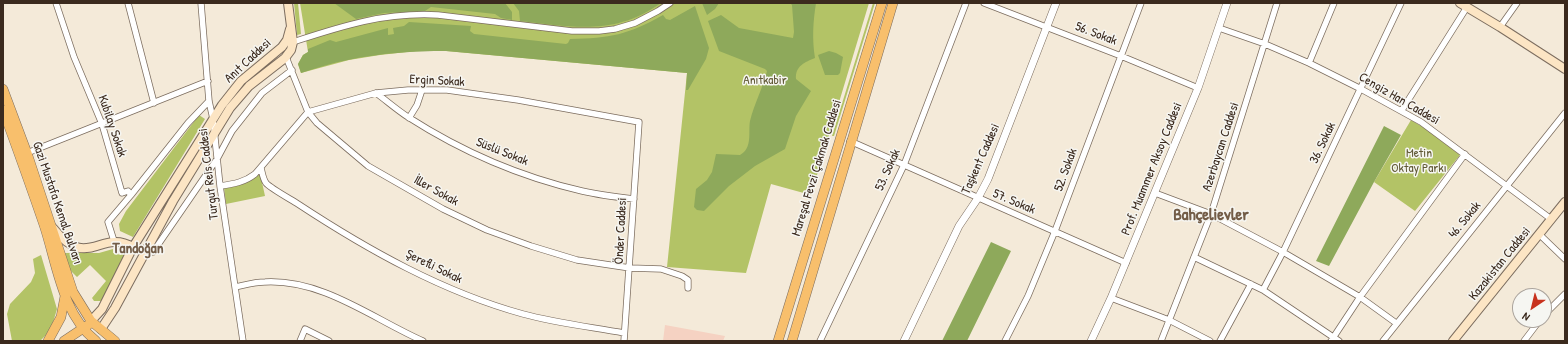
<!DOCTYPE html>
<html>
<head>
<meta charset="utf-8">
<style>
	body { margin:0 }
	#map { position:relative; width:1568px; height:344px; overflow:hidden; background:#f4ead9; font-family:"Patrick Hand",sans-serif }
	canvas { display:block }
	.frame { position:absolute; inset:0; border:4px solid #3b2a1e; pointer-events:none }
	.north { position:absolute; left:1512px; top:288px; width:40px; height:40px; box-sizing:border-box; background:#f6f6f2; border:1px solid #aba49d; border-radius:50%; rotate:215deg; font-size:11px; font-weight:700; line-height:16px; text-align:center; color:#3b2a1e }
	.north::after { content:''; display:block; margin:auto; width:14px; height:18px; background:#c8321e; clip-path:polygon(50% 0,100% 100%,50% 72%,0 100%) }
</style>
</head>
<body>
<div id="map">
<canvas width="1568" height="344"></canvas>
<div class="frame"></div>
<div class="north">N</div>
</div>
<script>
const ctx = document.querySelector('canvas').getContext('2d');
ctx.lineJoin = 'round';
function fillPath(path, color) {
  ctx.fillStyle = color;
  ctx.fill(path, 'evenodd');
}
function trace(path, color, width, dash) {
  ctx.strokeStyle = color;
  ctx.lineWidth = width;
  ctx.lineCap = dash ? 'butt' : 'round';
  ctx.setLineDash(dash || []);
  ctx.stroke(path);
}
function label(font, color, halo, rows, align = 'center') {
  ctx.font = font + ' "Patrick Hand",sans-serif';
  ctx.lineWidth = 3;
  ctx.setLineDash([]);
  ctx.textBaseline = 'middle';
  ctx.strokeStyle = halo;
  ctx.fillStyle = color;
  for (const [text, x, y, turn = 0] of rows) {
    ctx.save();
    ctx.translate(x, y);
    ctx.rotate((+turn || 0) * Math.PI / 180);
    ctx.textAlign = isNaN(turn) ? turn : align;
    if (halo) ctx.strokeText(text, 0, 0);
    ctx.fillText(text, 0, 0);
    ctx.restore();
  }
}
fillPath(new Path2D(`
	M665 325 725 336 723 341H663Z`), '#f5d2c2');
fillPath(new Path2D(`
	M294 3H298L301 34 297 35Z
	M300 3H869L811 195 771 184 746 273 667 267 687 73 446 51H416L380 55 349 60 301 73 298 64 303 55 308 52Z
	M873 3H875L834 136H832Z
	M199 115 205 119 133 237 120 231 119 224 126 211Z
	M1411 120 1426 129 1460 155 1415 211 1374 182Z
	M260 173 265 196 226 204 224 188C240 186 248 183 260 173Z
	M113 249V253L121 255 122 250 126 252 105 296 101 301H94L92 298 106 281 90 265 77 277 70 270 64 253H99Z
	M41 255 57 309 52 326 45 336 40 341H12L7 314 10 304 31 282 35 273 33 259Z`), '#b3c366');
fillPath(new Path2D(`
	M334 3H505L512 12V20L501 18 495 14 431 7 425 11 384 13 356 19Z
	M513 3H661C615 36 573 27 520 21L519 11Z
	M702 3H719L715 9 707 15Z
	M790 3H816C813 22 812 39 815 58 805 62 795 66 796 79L811 91 796 116 785 149 755 166 729 186 704 211 697 210 694 207 696 189 707 180 712 172 716 154 740 155C753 148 748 132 750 121 754 104 763 88 767 71L765 69 719 51 708 21 721 15 739 28 793 38 794 32 792 5Z
	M695 6 709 48 706 59 688 90H686L687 73 446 51C414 51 381 53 348 60 332 63 317 68 301 73L298 64 303 55 308 52V49L330 40 336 42 388 28V35L394 34 393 28 404 26 409 22 471 26 470 31 474 34 566 44 568 43 570 39C610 38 628 35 663 15L666 19 670 20Z
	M829 51 836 53 843 57 840 73 838 75H825L818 55Z
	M1384 126 1401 135 1374 182 1329 266 1316 261Z
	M991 242 1011 251 967 341H942Z`), '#8ea95b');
const minor = new Path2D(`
	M56 3 74 57 102 124 122 193 128 191 131 195 108 222 114 241
	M128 3 154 103
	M201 3 209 101 213 119 220 186 243 341
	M984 3 1121 56 1198 88
	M1500 27 1517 3
	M1219 28 1265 44 1309 63 1361 89 1421 122 1551 219
	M293 42C342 26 385 12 438 15L572 31H599L615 29 635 23 658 11 670 3
	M286 57 308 112 317 123 368 166 443 209 487 230 531 246 577 260 630 268 661 269 682 276 688 280V288
	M1309 63 1334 3
	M376 93C387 101 397 110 408 117 461 151 521 177 582 191 599 195 616 197 634 199
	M1402 110 1467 7
	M409 118 417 105 422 90
	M850 141 1126 263
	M27 153 208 81
	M261 168C262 172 263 179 266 183 270 188 292 200 298 204 368 250 443 292 523 314 556 323 591 327 624 333
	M220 186C234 184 245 182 255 174L308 112 376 93 408 90H447L518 100 639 122 624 341
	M1155 193 1211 214 1283 252 1360 297 1396 323
	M131 195 188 123 209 101
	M1539 234 1565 259
	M146 251 153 252 217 159 232 131 262 93 292 70
	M1194 257 1263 290 1339 341
	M235 287C245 285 255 282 265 282 323 279 373 319 423 341
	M1263 290 1283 252 1401 3
	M1111 298 1169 320 1210 341
	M1544 315 1565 294
	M300 341 305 329 329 341
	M820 341 904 165 966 3
	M1005 341 1028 296 1055 231 1141 3
	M1161 341 1211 214 1277 3
	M1220 341 1251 284
	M1331 341 1360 297 1465 154
	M1383 341 1565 113
	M1524 341 1540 320`);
const tertiary = new Path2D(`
	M904 341 959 226 978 198 988 179 1056 3
	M1091 341 1111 298 1198 88 1227 3`);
const secondary = new Path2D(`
	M1460 3 1500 27 1565 69
	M53 228C88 272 100 228 133 247
	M91 321 102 309 133 247 222 105 241 81 282 47 287 40 290 29
	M101 329 115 308 173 201 230 108 249 86 285 58 291 50 293 42 288 3
	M1453 341 1565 202`);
const primary = new Path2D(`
	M3 89 27 153 73 292 91 321 115 341
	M3 110C17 148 31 187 44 225 57 264 62 314 96 341
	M48 341 61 317 65 296
	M64 341 88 325
	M778 341 882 3
	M792 341 893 3`);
trace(minor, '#7c6d5f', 7);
trace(tertiary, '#7c6d5f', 8);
trace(secondary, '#7c6d5f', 10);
trace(primary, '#7c6d5f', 10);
trace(minor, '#fff', 5.5);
trace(tertiary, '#fff', 7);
trace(secondary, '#fce5c4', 8);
trace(primary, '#f8bf6c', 9);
label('13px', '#3b2a1e', '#f6f6f2', [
	["56. Sokak",1096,34,21],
	["Anıt Caddesi",248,61,-43],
	["Ergin Sokak",437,81,3],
	["Cengiz Han Caddesi",1399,99,30],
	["Kubilay Sokak",112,126,71],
	["36. Sokak",1323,143,-65],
	["Azerbaycan Caddesi",1221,147,-72],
	["Süslü Sokak",502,152,22],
	["Taşkent Caddesi",981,159,-66],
	["Mareşal Fevzi Çakmak Caddesi",817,168,-73],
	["Prof. Muammer Aksoy Caddesi",1152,169,-68],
	["53. Sokak",888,170,-66],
	["52. Sokak",1066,170,-70],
	["Turgut Reis Caddesi",209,174,-97],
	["İller Sokak",436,191,29],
	["57. Sokak",1014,202,23],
	["Gazi Mustafa Kemal Bulvarı",57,203,71],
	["46. Sokak",1465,220,-51],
	["Önder Caddesi",621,231,-87],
	["Kazakistan Caddesi",1500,264,-51],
	["Şerefli Sokak",434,267,26]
]);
label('13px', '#5f5834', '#f6f6f2', [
	["Anıtkabir",765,81],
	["Metin",1419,154],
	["Oktay Parkı",1419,169]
]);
label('bold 15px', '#735d48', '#f6f6f2', [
	["Tandoğan",138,249]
]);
label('bold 17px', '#735d48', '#f6f6f2', [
	["Bahçelievler",1211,215]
]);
</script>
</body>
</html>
